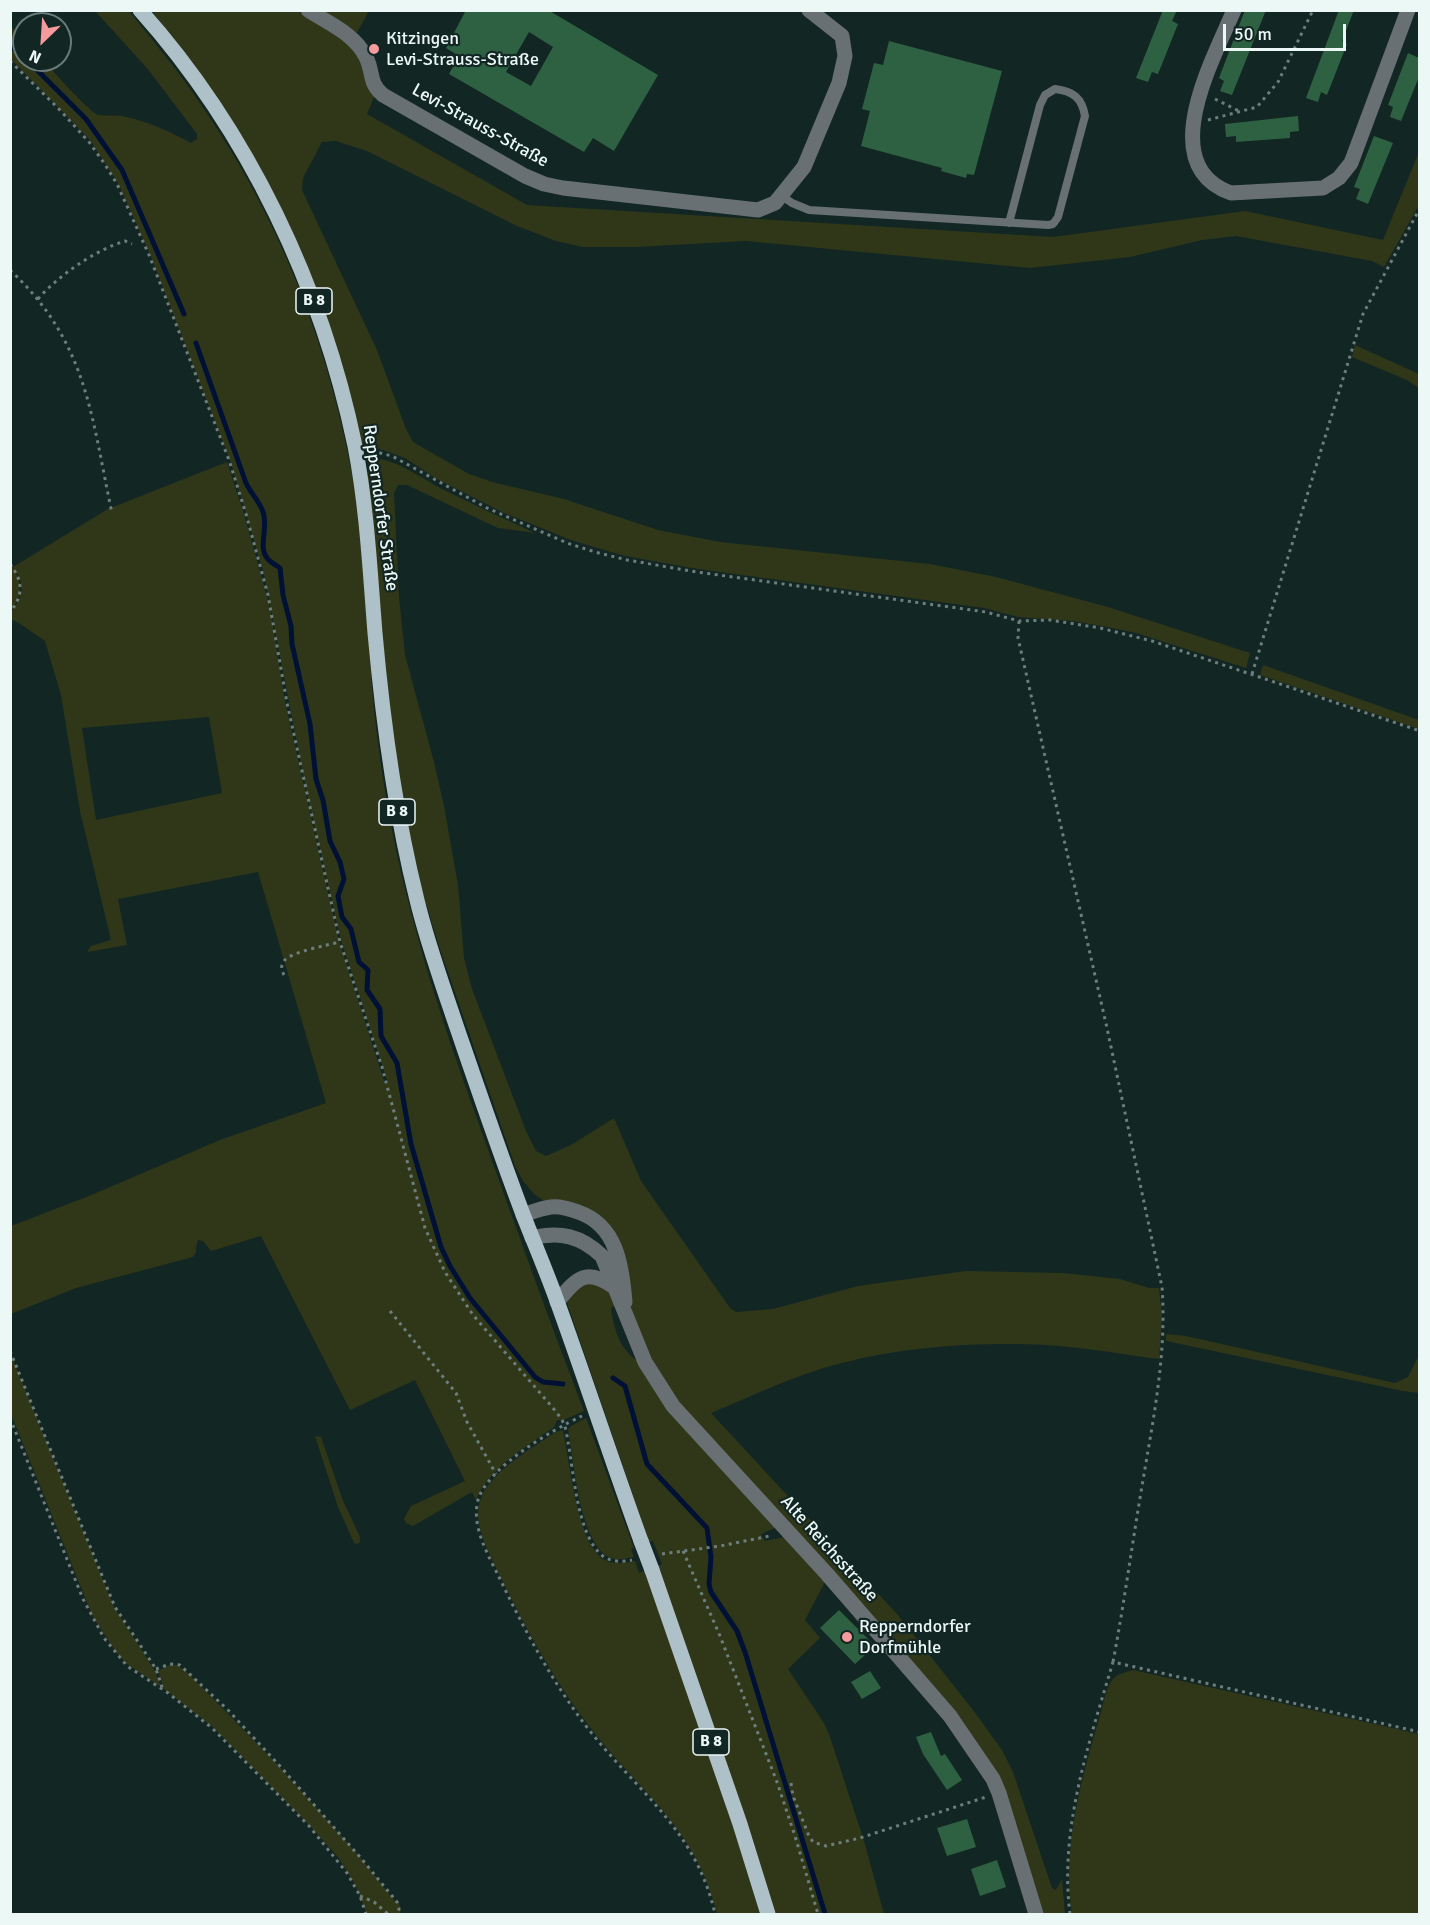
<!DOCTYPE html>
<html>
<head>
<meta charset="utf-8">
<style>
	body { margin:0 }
	#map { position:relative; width:1430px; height:1925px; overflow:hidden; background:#122624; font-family:Signika,sans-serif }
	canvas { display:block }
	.frame { position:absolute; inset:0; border:12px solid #ecf8f6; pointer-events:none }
	.north { position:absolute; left:12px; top:12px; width:60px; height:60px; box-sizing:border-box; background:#122624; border:2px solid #697a78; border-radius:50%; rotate:205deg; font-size:16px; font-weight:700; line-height:24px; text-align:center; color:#ecf8f6 }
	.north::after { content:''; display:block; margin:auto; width:21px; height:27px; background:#f59b9e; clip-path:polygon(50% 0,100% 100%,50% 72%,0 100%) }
	.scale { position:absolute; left:1223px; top:24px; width:123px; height:27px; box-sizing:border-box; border:3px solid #ecf8f6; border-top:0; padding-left:8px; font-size:18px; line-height:21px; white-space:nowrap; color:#ecf8f6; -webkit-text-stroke:4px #122624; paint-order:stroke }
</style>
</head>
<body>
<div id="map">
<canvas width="1430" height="1925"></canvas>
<div class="frame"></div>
<div class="north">N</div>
<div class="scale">50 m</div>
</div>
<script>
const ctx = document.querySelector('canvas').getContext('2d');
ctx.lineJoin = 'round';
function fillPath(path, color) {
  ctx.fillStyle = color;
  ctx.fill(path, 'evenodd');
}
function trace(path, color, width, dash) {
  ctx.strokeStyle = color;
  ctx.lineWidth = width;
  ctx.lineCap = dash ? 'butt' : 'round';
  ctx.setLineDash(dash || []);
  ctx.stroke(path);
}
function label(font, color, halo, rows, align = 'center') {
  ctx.font = font + ' Signika,sans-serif';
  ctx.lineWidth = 4.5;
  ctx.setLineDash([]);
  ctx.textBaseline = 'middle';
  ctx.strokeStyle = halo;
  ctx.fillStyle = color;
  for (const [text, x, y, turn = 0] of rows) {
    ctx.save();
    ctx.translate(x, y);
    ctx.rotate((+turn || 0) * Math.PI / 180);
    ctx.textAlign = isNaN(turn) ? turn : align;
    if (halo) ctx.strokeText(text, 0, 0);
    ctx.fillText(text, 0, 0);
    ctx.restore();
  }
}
fillPath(new Path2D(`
	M95 11H129C154 42 180 73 202 106 291 235 342 382 362 537 369 586 368 637 372 687 378 760 391 837 410 908 430 988 458 1066 486 1144 518 1233 550 1323 584 1411L564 1420H557L554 1427C526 1447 490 1467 476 1500L472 1492 413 1526 406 1523 404 1519 411 1506 465 1481 415 1380 350 1410 261 1236 211 1251 203 1241 198 1240 196 1247V1252L193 1257 76 1288 11 1314V1226L89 1196 220 1140 326 1103 258 872 118 899 127 945 87 952 91 946 111 940 80 811 61 695 45 641 22 625 11 619V612C22 599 26 585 15 570 22 586 22 597 11 611L10 564 13 567 108 509 227 462 244 514 270 608 285 702 339 941 385 1084 388 1083 341 940 306 789 264 574 230 460 150 254 118 183 90 140 11 59V27L24 41V60H42C52 69 89 113 99 115 106 116 115 115 122 116 147 121 169 131 191 143L197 139V134L147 68ZM209 717 222 793 96 820 82 728Z
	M152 11H297L341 38 355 50 375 95 367 114 527 205 1053 237 1245 211 1383 240 1419 152V205L1384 267 1372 261 1236 236 1202 240 1130 257 1030 268 746 241 637 247H583L556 241 517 226 367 151 336 141 322 142 303 178 302 190 377 350 406 429 413 442 469 474 492 482 564 499 658 530 720 542 930 564 996 577 1108 607 1250 653 1246 668 1136 633 1102 626 1073 621 1018 617 984 608 698 569 625 556 594 547 571 540 504 513 437 479 405 458 363 443 359 437 340 363 221 107 195 66Z
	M316 11H369L355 36Z
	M1355 345 1419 374V388L1407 380 1352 357Z
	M373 458C401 461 420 478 444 490 474 505 505 519 535 533L498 528 407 485H398L394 493 399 597 405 655 434 762 444 806 458 885 464 958 472 989 526 1131 536 1151 546 1156 571 1145 614 1118 641 1181 730 1308 736 1312 773 1309 858 1286 966 1271 1063 1273 1120 1279 1149 1288H1159L1162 1317 1159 1359C1113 1353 1065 1344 1019 1344 960 1343 899 1348 842 1363 797 1374 754 1395 711 1413L897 1614 973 1710 1002 1750 1013 1772 1052 1888 1056 1890 1062 1879 1065 1914H1041L995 1773 693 1422 662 1382 632 1314 623 1253 614 1235 549 1204 534 1194 523 1181 515 1166 440 949 414 865 389 723 367 479 368 464Z
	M1263 665 1419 720V729L1260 675Z
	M584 1280 611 1290 617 1304 611 1308C614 1329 620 1352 640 1362L777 1527 761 1534 765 1541 785 1537 826 1580 805 1620 820 1638 788 1669 824 1723 830 1737 864 1841 884 1914H774L656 1567 662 1564 653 1541 649 1542 567 1303 568 1296Z
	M1166 1334 1186 1336 1395 1383 1408 1377 1419 1355V1393L1403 1391 1166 1341Z
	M11 1355 114 1607 155 1671 161 1687 127 1664 116 1652 93 1617 11 1414Z
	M586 1418 634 1548 631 1549 634 1557C625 1559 615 1561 607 1556 579 1538 574 1461 568 1430L571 1426Z
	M563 1430C570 1462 576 1539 603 1559 612 1565 625 1563 635 1561L639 1573 647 1570 701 1724 761 1914H717C696 1826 637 1790 586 1722 552 1677 526 1628 501 1578 491 1556 472 1525 480 1501 489 1472 532 1448 556 1432Z
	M315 1436 321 1437 342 1498 360 1537V1542L357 1544 354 1543 338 1507Z
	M170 1665H176L186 1671 278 1765 360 1857 397 1904 399 1903 401 1910 400 1914H367L355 1884 338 1857 309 1825 213 1727 164 1689 158 1671Z
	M1133 1670 1419 1734V1914H1072C1062 1850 1081 1780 1099 1719 1103 1706 1105 1690 1113 1679 1117 1674 1126 1672 1133 1670Z`), '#303719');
trace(new Path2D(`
	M10 45 24 58
	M27 60 86 119 122 170 184 314
	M196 343 246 483C250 492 260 502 263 512 269 528 257 548 268 559 271 563 276 565 280 568L283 595 291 626 292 644 310 724 316 779 323 800 330 841 340 862 344 879 338 896 342 917 351 929 359 962 368 970 367 990 380 1009 381 1036 397 1063 411 1144 441 1247 450 1266 470 1298 535 1377 543 1382 563 1384
	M613 1378 625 1386 647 1464 707 1528 711 1557 709 1584 711 1592 737 1631 745 1652 825 1914`), '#001135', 5);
fillPath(new Path2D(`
	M466 10H548L658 75 614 151 593 138 584 152 449 74 459 56 446 48ZM529 32 553 47 531 86 506 72Z
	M1163 10H1177L1172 21 1178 24 1158 74 1152 72 1148 82 1136 78Z
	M1245 10H1266L1232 95 1220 91 1224 81 1219 78Z
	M1339 10H1354L1342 41 1347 44 1327 95 1321 92 1318 102 1306 98Z
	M889 41 1002 71 974 175 967 174 966 178 941 171 942 168 861 146 870 111 862 109 874 63 883 65Z
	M1408 53 1419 58V77L1401 121 1390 117 1393 107 1388 105Z
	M1298 116 1299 131 1290 132V138L1236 142V136L1226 137 1225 124Z
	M1374 136 1393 143 1368 204 1356 199 1360 189 1354 187Z
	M839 1610 875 1646 855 1664 820 1628Z
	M870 1671 881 1688 862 1699 851 1682Z
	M931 1732 941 1756 945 1754 962 1780 947 1790 923 1754 916 1737Z
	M967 1819 976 1847 947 1856 937 1828Z
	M997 1860 1006 1887 980 1896 971 1869Z`), '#2e6141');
trace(new Path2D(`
	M10 61 58 108 89 142 104 163 117 184 149 255 229 460 246 514 268 595 287 703 340 942 382 1067 425 1228 445 1272 473 1315 553 1408C557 1413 561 1418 564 1424 566 1429 567 1436 568 1442 574 1473 577 1537 604 1557 612 1562 623 1562 632 1560
	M1215 99 1239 111
	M1208 120 1257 107 1278 82 1313 10
	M10 270C88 343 91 416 112 513
	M38 299C58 276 95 250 125 241L132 244
	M372 451 392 456 487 508 567 543 595 552 627 560 697 572 986 612 1019 621 1050 620 1100 628 1152 641 1420 731
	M10 564C23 581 24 595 10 612
	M1019 621 1018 638 1107 1028 1162 1287C1167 1354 1153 1420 1142 1486 1132 1545 1124 1604 1113 1662
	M1252 674 1363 314 1420 208
	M284 975C282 971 280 966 284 961 290 952 328 945 340 942
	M390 1311 456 1393 467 1422 496 1474
	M10 1351 115 1607 156 1669 163 1690
	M582 1416C552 1430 488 1467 478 1500 471 1526 488 1555 499 1577 524 1629 551 1680 586 1726 636 1791 696 1829 715 1914
	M10 1418 83 1599 104 1638 127 1666 168 1693 212 1728 309 1826 347 1873 360 1896 366 1914
	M683 1551 720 1636 777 1782 795 1836 818 1914
	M662 1554 720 1546 770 1536
	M156 1669 170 1664 180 1665 229 1711 279 1765 360 1857 397 1902 399 1909 397 1914
	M791 1783 793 1796 809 1836 813 1842 826 1846 860 1838 986 1797
	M360 1896 374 1902 388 1914
	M1070 1914C1059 1829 1089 1743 1113 1662L1420 1732`), '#6d7e7c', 3, [3, 4.5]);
trace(new Path2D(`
	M782 196 792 203 809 210 1048 225 1053 224 1058 217 1085 116C1082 98 1073 91 1055 89L1045 95 1040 105 1009 223`), '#687074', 8);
trace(new Path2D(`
	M308 10C328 23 355 34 366 57 374 73 368 82 383 95L525 176 544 184 563 188 758 210 775 203 804 167 839 83 845 56 842 36 809 10
	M1234 10C1213 60 1154 165 1231 193L1323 188 1339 178 1351 163 1408 10
	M523 1215C532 1212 542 1208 551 1207 560 1206 570 1209 578 1212 617 1225 622 1266 625 1302
	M532 1238C560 1231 581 1236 602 1256L645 1362 673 1406 827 1574 950 1716 993 1779 999 1793 1036 1914
	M557 1302C577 1278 586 1267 614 1287`), '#687074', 15);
trace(new Path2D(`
	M140 10C249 132 322 287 355 446 367 508 370 571 375 633 383 723 395 812 417 900 427 942 442 983 456 1025 478 1089 500 1154 524 1217 535 1245 547 1273 557 1301 586 1381 612 1461 641 1541
	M652 1570 740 1824 768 1914`), '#afc1c8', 15);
trace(new Path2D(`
	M641 1541 652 1570`), '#afc1c8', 15);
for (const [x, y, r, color] of [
	[374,49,6,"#f59b9e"],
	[847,1637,6,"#f59b9e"]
]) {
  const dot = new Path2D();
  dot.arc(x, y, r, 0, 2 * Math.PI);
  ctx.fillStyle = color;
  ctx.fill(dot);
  trace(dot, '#122624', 2);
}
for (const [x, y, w] of [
	[314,301,36],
	[397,812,36],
	[711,1742,36]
]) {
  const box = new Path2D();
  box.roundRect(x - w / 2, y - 13, w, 26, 4.5);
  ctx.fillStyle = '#122624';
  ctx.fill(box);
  trace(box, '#ecf8f6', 1.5);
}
label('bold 16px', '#ecf8f6', null, [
	["B 8",314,301],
	["B 8",397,812],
	["B 8",711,1742]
]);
label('18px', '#ecf8f6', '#122624', [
	["Kitzingen",386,39],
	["Levi-Strauss-Straße",386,60],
	["Repperndorfer",859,1627],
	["Dorfmühle",859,1648]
], 'left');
label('18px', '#ecf8f6', '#122624', [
	["Levi-Strauss-Straße",480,126,29],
	["Repperndorfer Straße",380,508,82],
	["Alte Reichsstraße",829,1549,48]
]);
</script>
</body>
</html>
